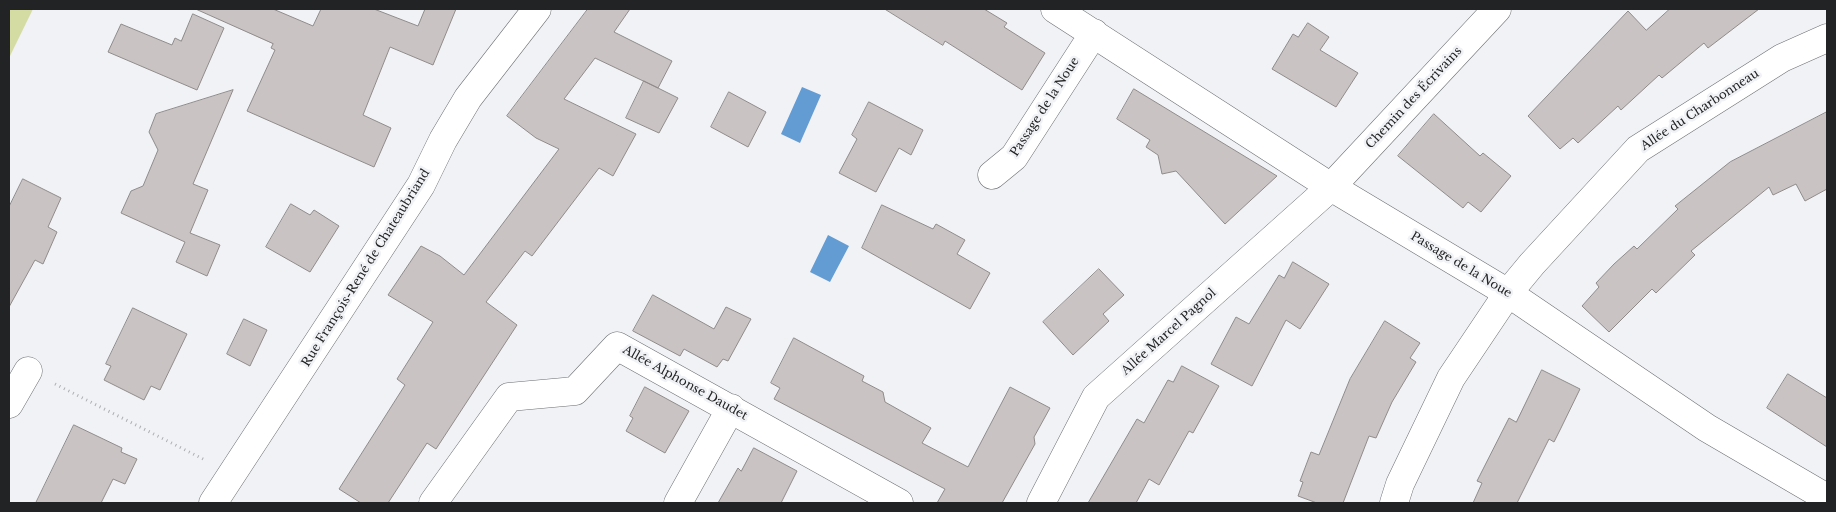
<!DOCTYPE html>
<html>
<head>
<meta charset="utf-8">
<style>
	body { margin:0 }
	#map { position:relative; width:1836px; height:512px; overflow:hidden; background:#f0f2f6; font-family:"Libre Baskerville",serif }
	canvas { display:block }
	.frame { position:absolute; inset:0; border:10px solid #222324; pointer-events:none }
</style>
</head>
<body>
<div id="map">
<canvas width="1836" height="512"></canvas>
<div class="frame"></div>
</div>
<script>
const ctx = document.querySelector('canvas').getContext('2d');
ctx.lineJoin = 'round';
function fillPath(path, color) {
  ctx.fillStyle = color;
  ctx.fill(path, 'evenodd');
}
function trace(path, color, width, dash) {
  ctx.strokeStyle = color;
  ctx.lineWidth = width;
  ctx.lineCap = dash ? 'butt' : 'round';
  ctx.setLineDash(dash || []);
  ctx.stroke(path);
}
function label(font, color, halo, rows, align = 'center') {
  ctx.font = font + ' "Libre Baskerville",serif';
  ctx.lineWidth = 5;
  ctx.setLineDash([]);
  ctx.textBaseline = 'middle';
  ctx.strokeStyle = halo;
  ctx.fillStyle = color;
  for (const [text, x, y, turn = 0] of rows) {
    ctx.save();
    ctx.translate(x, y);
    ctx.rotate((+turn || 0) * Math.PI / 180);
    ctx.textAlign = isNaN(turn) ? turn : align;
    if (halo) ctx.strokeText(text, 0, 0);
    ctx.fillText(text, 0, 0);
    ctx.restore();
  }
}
fillPath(new Path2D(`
	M9 9H33L9 58Z`), '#d5dca3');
fillPath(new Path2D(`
	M802 87 821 95 800 143 781 134Z
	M828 235 849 246 830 282 810 272Z`), '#639bd3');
const building = new Path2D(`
	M196 9H273L313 26 321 9H374L418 26 425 9H456L433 65 390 47 363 115 391 128 374 167 247 111 275 50 271 48 273 44Z
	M588 9H630L614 32 672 61 658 88 595 58 564 99 636 134 613 176 599 168 532 256 525 251 486 302 517 325 436 449 427 443 388 503H361L339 489 405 385 397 379 433 322 388 295 421 246 440 256 464 275 559 149 536 138 507 116Z
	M885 9H984L1007 23 1004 27 1045 53 1022 90 945 41 943 45Z
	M1670 9H1759L1708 48 1704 43 1662 78 1659 75 1621 110 1618 106 1578 143 1573 138 1560 149 1528 116 1628 11 1646 30Z
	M193 14 224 28 197 90 108 52 121 24 172 45 175 38 181 41Z
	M1308 23 1329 37 1320 50 1358 73 1336 107 1272 69 1293 34 1298 37Z
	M644 81 678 98 659 133 626 118Z
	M1134 89 1277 176 1225 224 1176 171 1162 174 1158 155 1146 147 1150 140 1117 119Z
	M233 90 193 184 208 190 190 233 220 245 207 276 176 262 185 242 121 213 131 191 143 186 158 150 149 132 156 114Z
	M729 92 766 112 748 147 711 127Z
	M869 102 923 130 911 155 899 148 876 192 839 173 857 139 852 135Z
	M1827 112V189L1805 201 1796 184 1773 195 1769 187 1691 251 1695 255 1656 293 1652 289 1609 332 1582 306 1599 287 1596 283 1614 264 1634 246 1637 249 1678 209 1675 206 1730 162Z
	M1434 114 1480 156 1483 153 1511 176 1481 212 1468 202 1463 208 1398 156Z
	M23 179 61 198 48 227 57 232 43 264 35 260 9 307V207Z
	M291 204 310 215 314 210 339 226 310 272 266 247Z
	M882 205 933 229 936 224 965 240 957 254 990 273 970 309 862 248Z
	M1293 262 1329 284 1300 329 1286 320 1252 386 1211 364 1236 317 1249 324 1279 275 1284 278Z
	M1099 269 1124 295 1103 314 1109 321 1073 355 1043 322Z
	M653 295 714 329 726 307 751 319 728 361 723 359 717 367 684 349 680 356 633 331Z
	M133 308 187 334 160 390 151 386 144 400 104 380 111 366 106 364Z
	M244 319 267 330 250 366 227 354Z
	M1385 321 1420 343 1410 358 1416 362 1392 402 1376 438 1369 436 1343 503H1317L1298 496 1303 482 1300 481 1311 452 1319 455 1350 379Z
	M794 338 864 376 862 381 883 392 885 402 931 428 922 443 968 467 1010 387 1050 408 1034 437 1035 444 1002 503H937L945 489 774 399 780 388 771 383Z
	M1182 366 1219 386 1193 433 1189 431 1159 485 1149 479 1136 503H1088L1137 419 1144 423 1168 380 1173 382Z
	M1542 370 1580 389 1561 428 1554 442 1549 439 1517 503H1473L1482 483 1477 481 1509 418 1516 422Z
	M1788 374 1827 398V447L1767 408Z
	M645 387 689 411 665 453 626 431 633 418 630 416Z
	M74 425 122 448 121 452 137 459 125 484 113 479 101 503H36Z
	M754 448 797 471 781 503H718L738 468 741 471Z`);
fillPath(building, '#c9c4c3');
trace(building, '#908b8a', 1);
const minor = new Path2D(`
	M1055 9 1331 187 1508 293 1707 428 1827 498
	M992 175 1014 157 1094 33
	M9 404 28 371
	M433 503 509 397 575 391 617 346 899 503
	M678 503 731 408
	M1041 503 1096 397 1331 187 1497 9
	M1394 503 1400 484 1451 378 1508 293 1532 264 1638 149 1782 58 1827 38`);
const tertiary = new Path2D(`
	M213 503 421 185 443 140 468 98 537 9`);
trace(minor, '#6c6e71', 29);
trace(tertiary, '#6c6e71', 29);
trace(new Path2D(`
	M55 384 205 460`), '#acaeb1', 3, [1, 4]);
trace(minor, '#fff', 28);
trace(tertiary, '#fff', 28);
label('12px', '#222324', '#f0f2f6', [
	["Chemin des Écrivains",1414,98,-47],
	["Passage de la Noue",1045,107,-57],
	["Allée du Charbonneau",1700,110,-33],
	["Passage de la Noue",1461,265,31],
	["Rue François-René de Chateaubriand",366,268,-58],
	["Allée Marcel Pagnol",1169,332,-42],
	["Allée Alphonse Daudet",685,383,29]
]);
</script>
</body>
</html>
